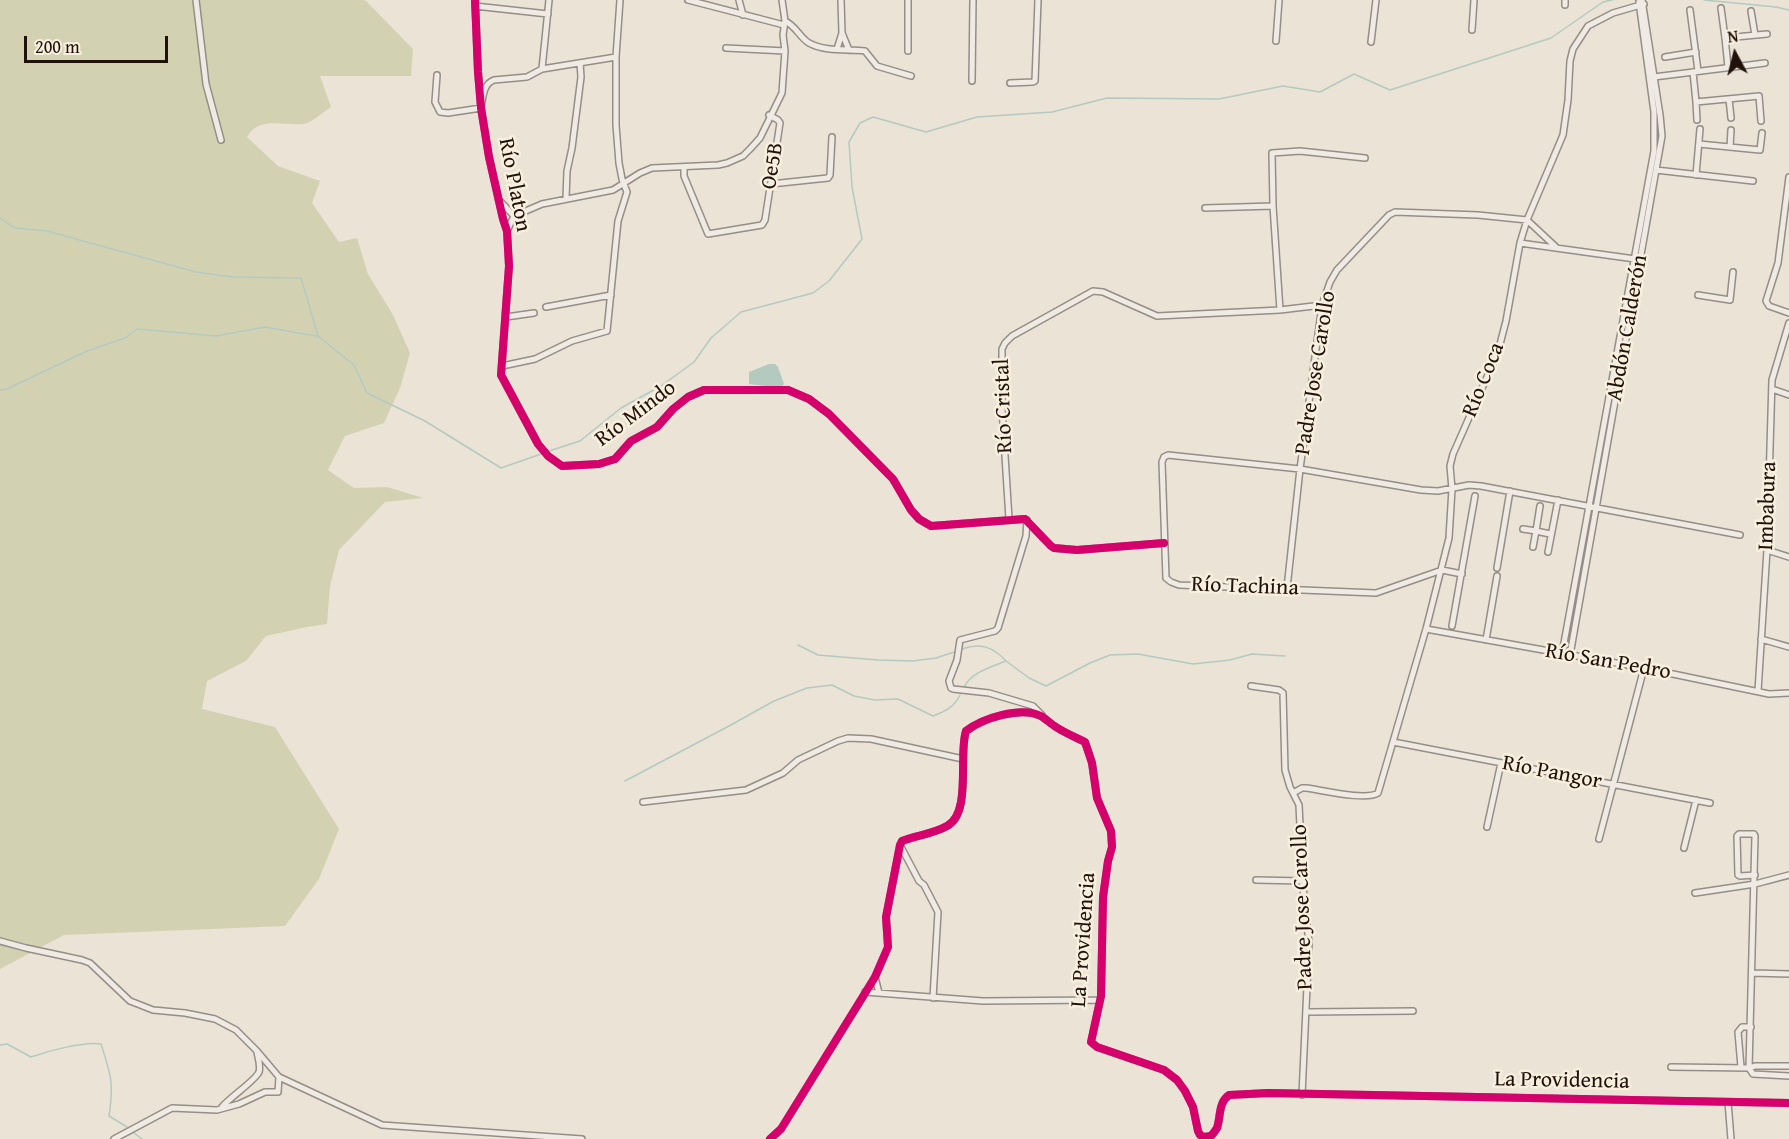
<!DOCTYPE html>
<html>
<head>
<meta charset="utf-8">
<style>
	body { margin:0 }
	#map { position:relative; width:1789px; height:1139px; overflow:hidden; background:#ebe3d6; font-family:"Gentium Book Plus",serif }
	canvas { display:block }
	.north { position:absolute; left:1705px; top:24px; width:60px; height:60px; -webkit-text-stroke:4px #f8efde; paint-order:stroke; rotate:353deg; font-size:16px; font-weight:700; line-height:24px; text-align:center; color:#20120b }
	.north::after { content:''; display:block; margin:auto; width:21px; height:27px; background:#20120b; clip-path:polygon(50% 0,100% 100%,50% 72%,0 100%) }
	.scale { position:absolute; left:24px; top:36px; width:144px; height:27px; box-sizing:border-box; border:3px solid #20120b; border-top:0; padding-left:8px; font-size:18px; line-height:21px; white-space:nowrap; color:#20120b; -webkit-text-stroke:4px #f8efde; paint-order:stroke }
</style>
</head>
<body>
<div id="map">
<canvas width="1789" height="1139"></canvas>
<div class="north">N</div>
<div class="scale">200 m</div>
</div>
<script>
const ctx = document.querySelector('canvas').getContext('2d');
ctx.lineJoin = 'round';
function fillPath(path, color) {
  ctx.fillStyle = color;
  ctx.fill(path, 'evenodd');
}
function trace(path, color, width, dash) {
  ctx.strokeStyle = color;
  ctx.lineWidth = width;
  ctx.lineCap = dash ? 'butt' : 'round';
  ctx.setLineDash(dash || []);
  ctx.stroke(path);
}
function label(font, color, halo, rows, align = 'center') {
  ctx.font = font + ' "Gentium Book Plus",serif';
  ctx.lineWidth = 5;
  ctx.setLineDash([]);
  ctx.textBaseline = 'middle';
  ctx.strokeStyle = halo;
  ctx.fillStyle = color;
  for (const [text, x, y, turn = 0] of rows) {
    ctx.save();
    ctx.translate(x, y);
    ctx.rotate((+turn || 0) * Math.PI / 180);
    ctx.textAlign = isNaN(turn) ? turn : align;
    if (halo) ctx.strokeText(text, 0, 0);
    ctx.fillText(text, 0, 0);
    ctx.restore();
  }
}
fillPath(new Path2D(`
	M0 0H363L366 1 413 49 411 76H320L331 107C323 112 312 123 303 124 283 126 259 116 247 137L278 166 320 181 312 203 339 242 357 238 368 274 393 315 410 353 400 388 384 423 345 436 328 470 354 488 387 487 423 498 385 502 339 550 330 586 327 624 307 627 266 636 246 661 207 681 202 709 275 727 339 829 319 879 285 926 64 935 0 969Z`), '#d2d2b3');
fillPath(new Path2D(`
	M769 364H775L778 367 784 384 781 388 749 384V372Z`), '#b4cac1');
trace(new Path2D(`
	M1704 0 1776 7 1789 10
	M0 218 15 228 47 231 196 272 233 277 301 278 318 336 354 365 367 393 425 421 501 468 541 454
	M0 390 7 389 87 351 125 338 137 329 216 336 265 327 316 336
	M549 451 580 441 621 408 661 386 694 362 711 338 741 312 813 293 829 281 862 239 852 187 849 142 860 123 873 117 926 132 977 117 1052 112 1107 98 1219 99 1283 86 1320 92 1354 74 1390 90 1551 38 1603 2 1612 0
	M798 645 818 655 878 660 913 661 936 658 954 652
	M962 649C980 642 993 647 1006 661
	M964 687C972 672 991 667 1006 661L1029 678 1046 686 1090 663 1110 655 1138 654 1193 664 1230 660 1252 654 1285 656
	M625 781 729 726 774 701 807 688 832 685 854 696 875 700 898 699 933 716C946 711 954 707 960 695
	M0 1045 7 1044 31 1057C48 1051 85 1041 101 1044 111 1075 114 1083 109 1116L127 1127
	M134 1133 142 1139`), '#b4cac1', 1.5);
const minor = new Path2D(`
	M196 0 206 84 221 140
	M475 0 478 72 481 108 489 157 503 219 507 231 509 266 501 375 538 444 548 456 562 466 599 464 615 459 631 441 657 427 673 409 688 397 704 390H788L809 399 829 414 893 479 911 510 919 519 931 526 1025 519 1051 546 1054 548 1077 550 1164 543
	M688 0 784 25
	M739 0 743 15
	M908 0V51
	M1565 5V0
	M475 6 548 14
	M1721 8 1725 38
	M1690 10 1698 71
	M1751 11 1755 35
	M785 21C796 26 800 38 809 43 825 52 848 49 865 51L877 66 911 76
	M1472 30 1474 0
	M842 33 849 50
	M1276 41 1279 0
	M1371 42 1376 0
	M726 48 785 51
	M837 49 842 33 841 0
	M1665 57 1696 52
	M1728 67 1725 38 1767 34
	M542 69 549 0
	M1693 72 1696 102 1759 96 1761 121
	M437 75 435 102 440 112 448 113 481 108C483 97 483 84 494 80L527 77 542 69 616 57
	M1654 77 1765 63
	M972 81 973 0
	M1010 83 1033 82 1035 81 1038 0
	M1729 99 1731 118
	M1696 102 1697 120
	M1699 144 1760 150 1762 133
	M1730 147 1731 130
	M684 167V176L708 234 762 225 765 220 780 123 778 120 769 115
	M1656 170 1753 181
	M1696 175 1700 129
	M1789 177 1778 263 1766 301 1769 306 1789 313
	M771 184 828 178 830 175 832 137
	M566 198 567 171 572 148 581 77 580 63
	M500 201 514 216 542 204 613 190 640 173 652 168 718 165 727 163 743 156 750 149 760 138 782 93 785 51 783 35 785 21 782 0
	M1273 206 1272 153 1300 151 1365 158
	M1205 208 1273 206 1280 310
	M507 231 514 216
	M1520 243 1635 259
	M1698 295 1730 300 1733 272
	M546 307 611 295
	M506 317 534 313
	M502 366 535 359 572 341 607 331 618 221 627 192 622 179 619 163 616 125V57L620 0
	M1772 389 1789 395
	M1540 506 1536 531 1550 534
	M1009 519 1002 408V349L1005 343 1012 336 1093 291 1103 292 1157 316 1280 310 1322 305
	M1027 520 1026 536 998 628 995 631 960 640 957 660 949 681 951 688 953 689 989 693 1033 706 1042 715
	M1523 529 1536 531 1533 547
	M1767 550 1789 557
	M1548 552 1558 500
	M1497 568 1510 491
	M1462 574 1442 570 1376 593 1179 585 1171 582 1166 578 1162 462 1164 457 1168 455 1300 469 1421 490 1438 491 1469 485 1481 486 1740 535
	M1287 588 1300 469 1322 305 1330 282 1337 270 1389 215 1395 212 1478 215 1527 220 1557 248
	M1452 626 1475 496
	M1426 629 1644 668 1769 694 1789 693
	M1761 639 1789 647
	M1486 640 1497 576
	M1562 654 1654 151V112L1639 2
	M1570 655 1662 136 1660 115 1642 0
	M1251 686 1279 690 1283 693 1285 770 1290 787 1299 805 1303 888 1309 943 1302 1095
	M1758 691 1767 550 1772 380 1789 323
	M1393 742 1710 803
	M1293 793 1302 788H1306C1322 790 1366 801 1378 793L1426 629 1449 538 1452 489 1450 466 1453 454 1498 352 1506 321 1520 243 1527 220 1563 135 1568 100 1570 61 1573 49 1588 26 1613 13 1644 4
	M643 802 746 790 783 773 798 760 838 741 848 738 871 739 963 759
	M1487 827 1501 763
	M1599 839 1644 668
	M900 845 919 881 924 885 938 912 933 998
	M1684 848 1696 800
	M1256 880 1303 881
	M1695 893 1755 884 1789 875
	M0 941 26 948 82 960 90 963 130 1001 153 1010 185 1013 215 1019 236 1030 257 1051 279 1077 382 1125 582 1139
	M1753 973 1789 974
	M875 977 879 993
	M865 992 983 1001 1100 1000
	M1306 1012 1413 1011
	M1671 1067 1749 1068 1755 1066H1789
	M1741 1067 1738 1032 1742 1027H1751
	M1749 1068 1755 836 1754 834H1739L1737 836 1738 875 1740 876 1755 875
	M1749 1068 1753 1074 1789 1076
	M1728 1102 1731 1139
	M222 1107C230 1097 255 1081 259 1072 261 1066 258 1058 257 1052
	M114 1139 172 1108 217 1110 239 1104 265 1092H278L279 1077
	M770 1139 781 1129 875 977 888 947 886 917 900 845 902 841C917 835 933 834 947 826 972 813 958 755 966 731 983 718 1021 706 1041 716 1046 719 1051 724 1056 727 1065 733 1075 737 1085 742L1092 763 1097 798 1111 831 1112 847 1108 861 1103 897 1101 996 1091 1042 1097 1047 1164 1070 1177 1080 1185 1091 1193 1107 1198 1131 1200 1135 1204 1137 1211 1136C1213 1134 1215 1131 1217 1128 1221 1116 1218 1103 1229 1095L1268 1093 1789 1103`);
trace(minor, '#948e86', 8);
trace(minor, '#efebe4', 5);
trace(new Path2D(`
	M475 0 478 72 481 108 489 157 503 219 507 231 509 266 501 375 538 444 548 456 562 466 599 464 615 459 631 441 657 427 673 409 688 397 704 390H788L809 399 829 414 893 479 911 510 919 519 931 526 1025 519 1051 546 1054 548 1077 550 1164 543
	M770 1139 781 1129 875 977 888 947 886 917 900 845 902 841C917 835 933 834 947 826 972 813 958 755 966 731 983 718 1021 706 1041 716 1046 719 1051 724 1056 727 1065 733 1075 737 1085 742L1092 763 1097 798 1111 831 1112 847 1108 861 1103 897 1101 996 1091 1042 1097 1047 1164 1070 1177 1080 1185 1091 1193 1107 1198 1131 1200 1135 1204 1137 1211 1136C1213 1134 1215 1131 1217 1128 1221 1116 1218 1103 1229 1095L1268 1093 1789 1103`), '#d6006c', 8);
label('22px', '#20120b', '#f8efde', [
	["Oe5B",773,166,-81],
	["Río Platon",514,185,79],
	["Abdón Calderón",1628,328,-80],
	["Padre Jose Carollo",1316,373,-81],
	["Río Coca",1484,380,-68],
	["Río Cristal",1004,406,-92],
	["Río Mindo",636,414,-37],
	["Imbabura",1768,506,-88],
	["Río Tachina",1245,587,2],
	["Río San Pedro",1608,662,10],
	["Río Pangor",1552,773,11],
	["Padre Jose Carollo",1303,907,-92],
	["La Providencia",1084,940,-86],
	["La Providencia",1562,1081,1]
]);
</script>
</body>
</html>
